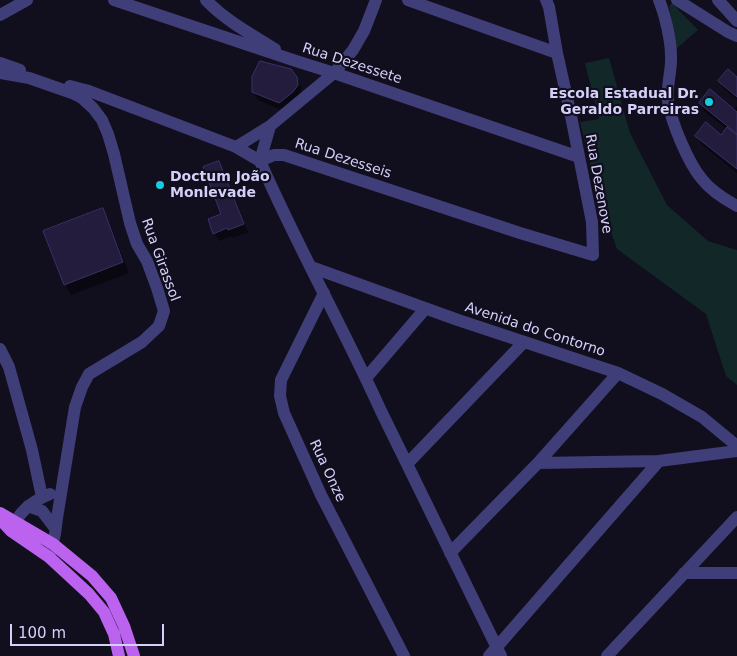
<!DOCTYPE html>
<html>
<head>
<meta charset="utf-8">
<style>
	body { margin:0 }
	#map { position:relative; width:737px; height:656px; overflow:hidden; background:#110e1e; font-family:"DejaVu Sans",sans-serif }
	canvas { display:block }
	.scale { position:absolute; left:10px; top:624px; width:154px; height:22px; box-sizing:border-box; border:2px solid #d5d0fa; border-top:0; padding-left:6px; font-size:15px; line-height:18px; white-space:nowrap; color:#d5d0fa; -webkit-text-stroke:4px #110e1e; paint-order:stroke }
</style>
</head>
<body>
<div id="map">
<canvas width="737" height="656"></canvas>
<div class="scale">100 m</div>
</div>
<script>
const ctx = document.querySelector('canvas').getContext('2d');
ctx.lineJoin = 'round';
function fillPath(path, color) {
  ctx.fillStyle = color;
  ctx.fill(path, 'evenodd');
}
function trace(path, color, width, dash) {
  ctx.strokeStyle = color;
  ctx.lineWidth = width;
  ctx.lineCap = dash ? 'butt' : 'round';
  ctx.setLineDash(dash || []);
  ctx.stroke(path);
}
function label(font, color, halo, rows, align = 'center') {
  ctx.font = font + ' "DejaVu Sans",sans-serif';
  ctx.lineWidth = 4.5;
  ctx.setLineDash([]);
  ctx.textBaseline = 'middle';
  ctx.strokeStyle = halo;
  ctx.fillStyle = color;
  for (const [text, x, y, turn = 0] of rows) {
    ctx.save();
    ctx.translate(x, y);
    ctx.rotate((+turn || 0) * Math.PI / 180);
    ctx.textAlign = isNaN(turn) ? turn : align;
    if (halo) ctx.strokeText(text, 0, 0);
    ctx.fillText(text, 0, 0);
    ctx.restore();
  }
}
fillPath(new Path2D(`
	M672 3 698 30 676 49 669 6Z
	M609 58 630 133 667 205 708 241 737 250V385L726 376 706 314 617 249 596 189 580 122 599 119 585 63Z`), '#122727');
fillPath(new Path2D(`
	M296 78 301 87V94L284 111 258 100 253 92Z
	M737 79V100L724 89 720 81Z
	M701 104 734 110 737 106V173L701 144 697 136H721L727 129 705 112Z
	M219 163 223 170 248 232 233 238 232 236 219 241 214 233 223 215Z
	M102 210 108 220 129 273 71 295 65 284Z`), '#0007');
const building = new Path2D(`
	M260 61 291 69 297 77 298 85 293 92 279 103 252 92V77Z
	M728 69 737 77V97L718 81Z
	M710 89 737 112V134L699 103Z
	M706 122 721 135 727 127 737 135V169L695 136Z
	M219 161 244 224 228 230 227 228 213 234 208 219 221 214 203 167Z
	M103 208 123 262 64 285 43 231Z`);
fillPath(building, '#231c3d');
trace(building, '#3c3167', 1);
trace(new Path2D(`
	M114 0 296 61 334 73 579 157
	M206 0C226 21 251 34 275 49
	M408 0 557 53
	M659 0C665 15 671 40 671 56 672 70 666 87 668 101 671 122 688 162 701 178 710 190 724 199 737 206
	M677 0 728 32 737 36
	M718 0 737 21
	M0 15 27 0
	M0 63 20 70
	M0 73 29 78 72 93 82 98 93 108 102 120 108 134 114 154 130 223 137 244 147 261 157 288 164 311 159 326 142 342 89 374 82 387 75 407 57 518 55 534 49 557
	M70 86 89 91 236 147 260 161
	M236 147 270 126 334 73 353 50 364 31 376 0
	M260 161 274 155H284L520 233 593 255 592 222 570 111 557 53 549 7 546 0
	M260 161C297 246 343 327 381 411L501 656
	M260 161 270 126
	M311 267 458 320 618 373 662 394 702 417 737 446
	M324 293 281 380 280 396 284 413 321 495 404 656
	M0 349 9 367 32 450 42 497
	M366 378 425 309
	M538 463 659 461 737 451
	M407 464 524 342
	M28 506 42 511 55 528
	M11 531C19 511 31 502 50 494
	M450 553 538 463 618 373
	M684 573H737
	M489 656 659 461
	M607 656 737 517`), '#403e79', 12);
trace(new Path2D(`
	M0 513 53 544 92 576 111 598 124 626 134 656
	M0 519 11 531 49 557 89 594 104 612 114 634 119 656`), '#bb62ef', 12);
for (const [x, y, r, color] of [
	[709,102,5,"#16cbe0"],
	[160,185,5,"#16cbe0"]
]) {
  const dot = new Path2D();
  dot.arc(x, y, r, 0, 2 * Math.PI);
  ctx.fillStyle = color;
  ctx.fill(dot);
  trace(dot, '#110e1e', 2);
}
label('14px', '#d5d0fa', '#110e1e', [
	["Rua Dezessete",352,64,18],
	["Rua Dezesseis",343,159,18],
	["Rua Dezenove",598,184,80],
	["Rua Girassol",160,260,70],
	["Avenida do Contorno",535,330,18],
	["Rua Onze",327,471,65]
]);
label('bold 14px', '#d5d0fa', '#110e1e', [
	["Escola Estadual Dr.",699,94],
	["Geraldo Parreiras",699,110],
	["Doctum João",170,177,"left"],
	["Monlevade",170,193,"left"]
], 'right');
</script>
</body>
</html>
